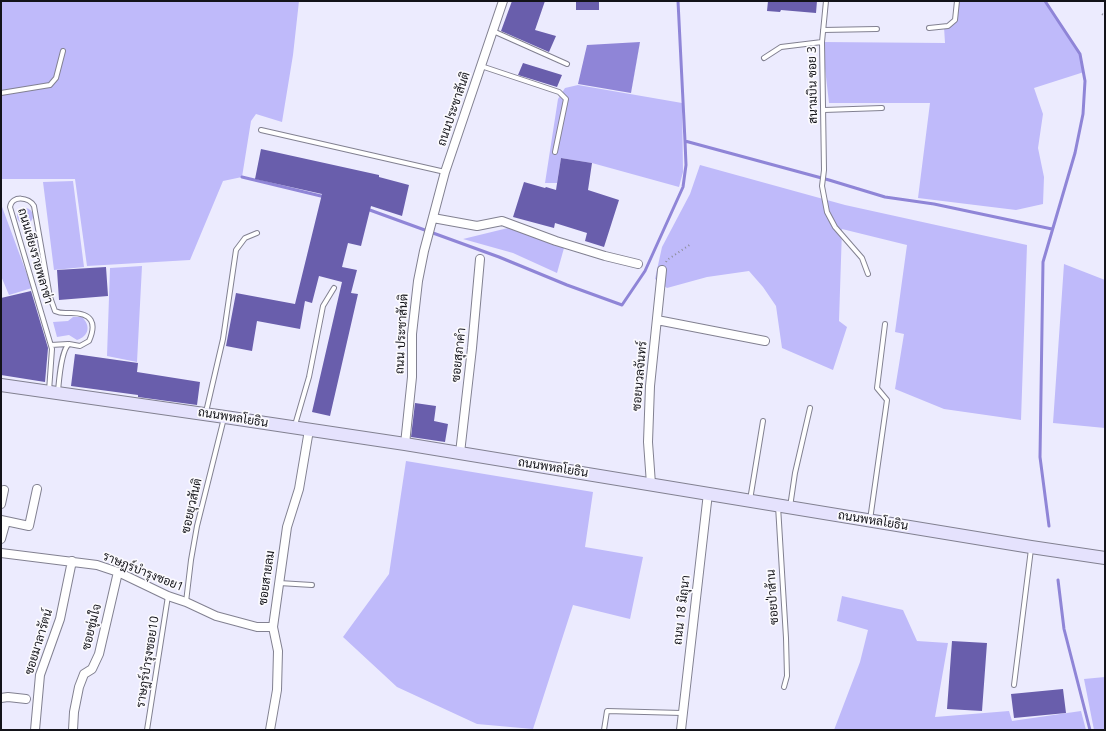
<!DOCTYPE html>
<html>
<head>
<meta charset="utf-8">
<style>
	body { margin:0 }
	#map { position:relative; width:1106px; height:731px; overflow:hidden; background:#ecebfe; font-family:"Open Sans",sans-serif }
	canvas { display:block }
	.frame { position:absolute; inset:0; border:2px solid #131319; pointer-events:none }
</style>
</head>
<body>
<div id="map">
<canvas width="1106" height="731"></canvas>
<div class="frame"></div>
</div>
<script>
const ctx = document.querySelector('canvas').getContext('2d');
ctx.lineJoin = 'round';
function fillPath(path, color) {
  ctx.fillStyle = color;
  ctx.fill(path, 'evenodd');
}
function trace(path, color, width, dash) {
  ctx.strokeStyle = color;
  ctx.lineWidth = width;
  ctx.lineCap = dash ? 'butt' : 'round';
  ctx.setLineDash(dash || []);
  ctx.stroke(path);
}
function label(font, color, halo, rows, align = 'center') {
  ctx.font = font + ' "Open Sans",Sarabun,sans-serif';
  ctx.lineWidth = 3.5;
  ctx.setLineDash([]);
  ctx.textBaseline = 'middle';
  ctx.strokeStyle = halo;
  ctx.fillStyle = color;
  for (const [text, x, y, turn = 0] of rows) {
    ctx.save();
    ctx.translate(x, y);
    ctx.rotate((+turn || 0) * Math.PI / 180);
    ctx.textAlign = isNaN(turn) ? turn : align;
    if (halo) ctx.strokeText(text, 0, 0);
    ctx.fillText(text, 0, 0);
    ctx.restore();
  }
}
fillPath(new Path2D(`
	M1 1H299L293 55 282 122 256 114 251 121 242 177 223 181 190 260 87 266 75 179H1Z
	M957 1H1045L1080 54 1084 72 1034 88 1043 114 1038 148 1044 177 1043 204 1016 210 918 198 930 103H829L822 42 945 43 944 27 955 20Z
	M578 85 682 103 683 172 679 187 592 163 561 158 557 183H545L558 99 565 88Z
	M700 165 845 205 1027 245 1021 420 944 409 895 389 904 334 895 332 907 245 842 229 839 321 847 327 833 370 782 348 776 306 763 287 749 271 707 277 667 288 655 279 662 247 690 194Z
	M73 181 84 267 54 270 43 182Z
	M1 204 32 288 9 295 1 276Z
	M17 216a8 8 0 1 1 16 0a8 8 0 1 1-16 0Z
	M508 228 564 248 557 273 513 253 463 239Z
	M1064 264 1105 280V428L1053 423Z
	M142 266 137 362 107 356 110 268Z
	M73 317H82C91 326 89 336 77 340L69 335 57 337 53 322 68 321Z
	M406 461 593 492 585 547 643 557 630 619 573 605 533 729 477 724 397 687 343 637 389 574Z
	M842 596 903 610 917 641 948 643 935 717 1009 711 1012 721 1081 711 1086 730H834L860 662 868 630 837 621Z
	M1105 677V730H1094L1084 679Z`), '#bfbafa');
fillPath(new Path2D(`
	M640 42 631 93 578 84 587 45Z`), '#8f85d7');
trace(new Path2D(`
	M678 1 685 141 829 180 885 197 934 204 1052 229
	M1045 1 1080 54 1085 81 1083 114 1075 153 1043 262 1040 457 1049 526
	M242 177 325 197
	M367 209 499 257 567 285 622 305 645 271 683 187 686 165 685 141
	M1058 580 1064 629 1090 730`), '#8f85d7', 3);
fillPath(new Path2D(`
	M512 1H545L535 30 556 36 549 52 501 31Z
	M576 1H599V10H576Z
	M768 1H817L816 13 781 10 780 12 767 11Z
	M523 63 562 75 557 87 518 75Z
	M261 149 379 175V177L409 185 402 216 371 206 361 246 348 243 342 267 357 270 351 293 358 294 330 416 312 412 342 282 319 276 312 303 305 301 300 329 257 321 252 351 226 346 236 293 295 304 322 194 255 179Z
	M561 158 592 163 588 190 619 200 604 247 585 241 587 233 555 223 554 228 513 217 524 182 545 188 546 187 556 190Z
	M106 267 108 296 59 300 57 270Z
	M31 291 48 348 45 382 1 375V298Z
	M75 354 138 363 137 372 200 382 197 405 138 397V395L71 386Z
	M415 403 436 406 434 421 448 424 445 442 411 437Z
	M952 641 987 643 982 711 947 709Z
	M1063 689 1066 713 1014 718 1011 694Z`), '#695eac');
const lane = new Path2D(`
	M826 1 822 42 824 170 822 186 827 212 835 227 862 258 868 274
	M929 28 948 26 955 20 957 1
	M823 30 877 29
	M493 31 567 64
	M764 58 781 47 822 42
	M481 66 559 92 566 99 555 152
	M1 93 50 85 56 78 63 51
	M824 110 882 108
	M261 130 445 172
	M51 345 68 344
	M49 391 52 349 10 207C12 195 29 197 34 206L50 297 55 311C61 314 64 313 71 313 92 313 97 323 89 341L80 346 69 344C61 350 59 381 58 391
	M206 412 223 339 236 250 245 238 257 233
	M295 425 309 377 323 306 334 288
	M750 500 763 421
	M778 506 786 638 787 676 784 687
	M790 507 795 473 810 408
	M870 520 887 400 877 388 885 324
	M279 583 312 585
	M186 602 191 560 197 526 224 418
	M1014 685 1031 549
	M147 730 168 596
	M604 730 607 711 682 713`);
const street = new Path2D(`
	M433 218 477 226 502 221 556 241 605 256 638 264
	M657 320 765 341
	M405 444 412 377V334L418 281 424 251 445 172 503 1
	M460 453 472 348 480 259
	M651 484 648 442 650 386 662 270
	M1 504 4 490
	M1 520 29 526 37 489
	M1 539 6 521
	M1 553 97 565 118 572 168 596 186 602 216 616 257 627H273
	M1 698 8 697 26 699
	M35 730 40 675 60 619 72 561
	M73 730 74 712 79 687 84 674 92 669 99 654 118 572
	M270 730 277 690 278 651 273 627 287 527 299 489 309 430
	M681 730 708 493`);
const secondary = new Path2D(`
	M1 385 225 417 405 444 1031 547 1105 558`);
trace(lane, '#828191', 6);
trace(street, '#828191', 10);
trace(secondary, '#828191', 14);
trace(new Path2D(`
	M474 1H476
	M1102 14 1105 16
	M666 262 667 260 691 244`), '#8e8e9b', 2, [1, 3]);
trace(lane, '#fff', 4);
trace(street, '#fff', 8);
trace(secondary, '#e5e2fd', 12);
label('12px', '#131319', '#fbfafe', [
	["สนามบิน ซอย 3",813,85,-91],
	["ถนนประชาสันติ",454,109,-71],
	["ถนนเชียงรายพลาซ่า",35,256,74],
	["ถนน ประชาสันติ",402,334,-87],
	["ซอยสุภาคำ",459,355,-84],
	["ซอยนวลจันทร์",640,376,-85],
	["ถนนพหลโยธิน",233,418,9],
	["ถนนพหลโยธิน",553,468,9],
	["ซอยยุวสันติ",192,506,-77],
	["ถนนพหลโยธิน",873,521,9],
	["ราษฎร์บำรุงซอย1",143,572,22],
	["ซอยสายลม",267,578,-82],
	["ซอยป่าส้าน",773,597,-94],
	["ถนน 18 มิถุนา",682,610,-83],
	["ซอยชุ่มใจ",92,627,-76],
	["ซอยมาลารัตน์",39,642,-73],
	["ราษฎร์บำรุงซอย10",148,662,-81]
]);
</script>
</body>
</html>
